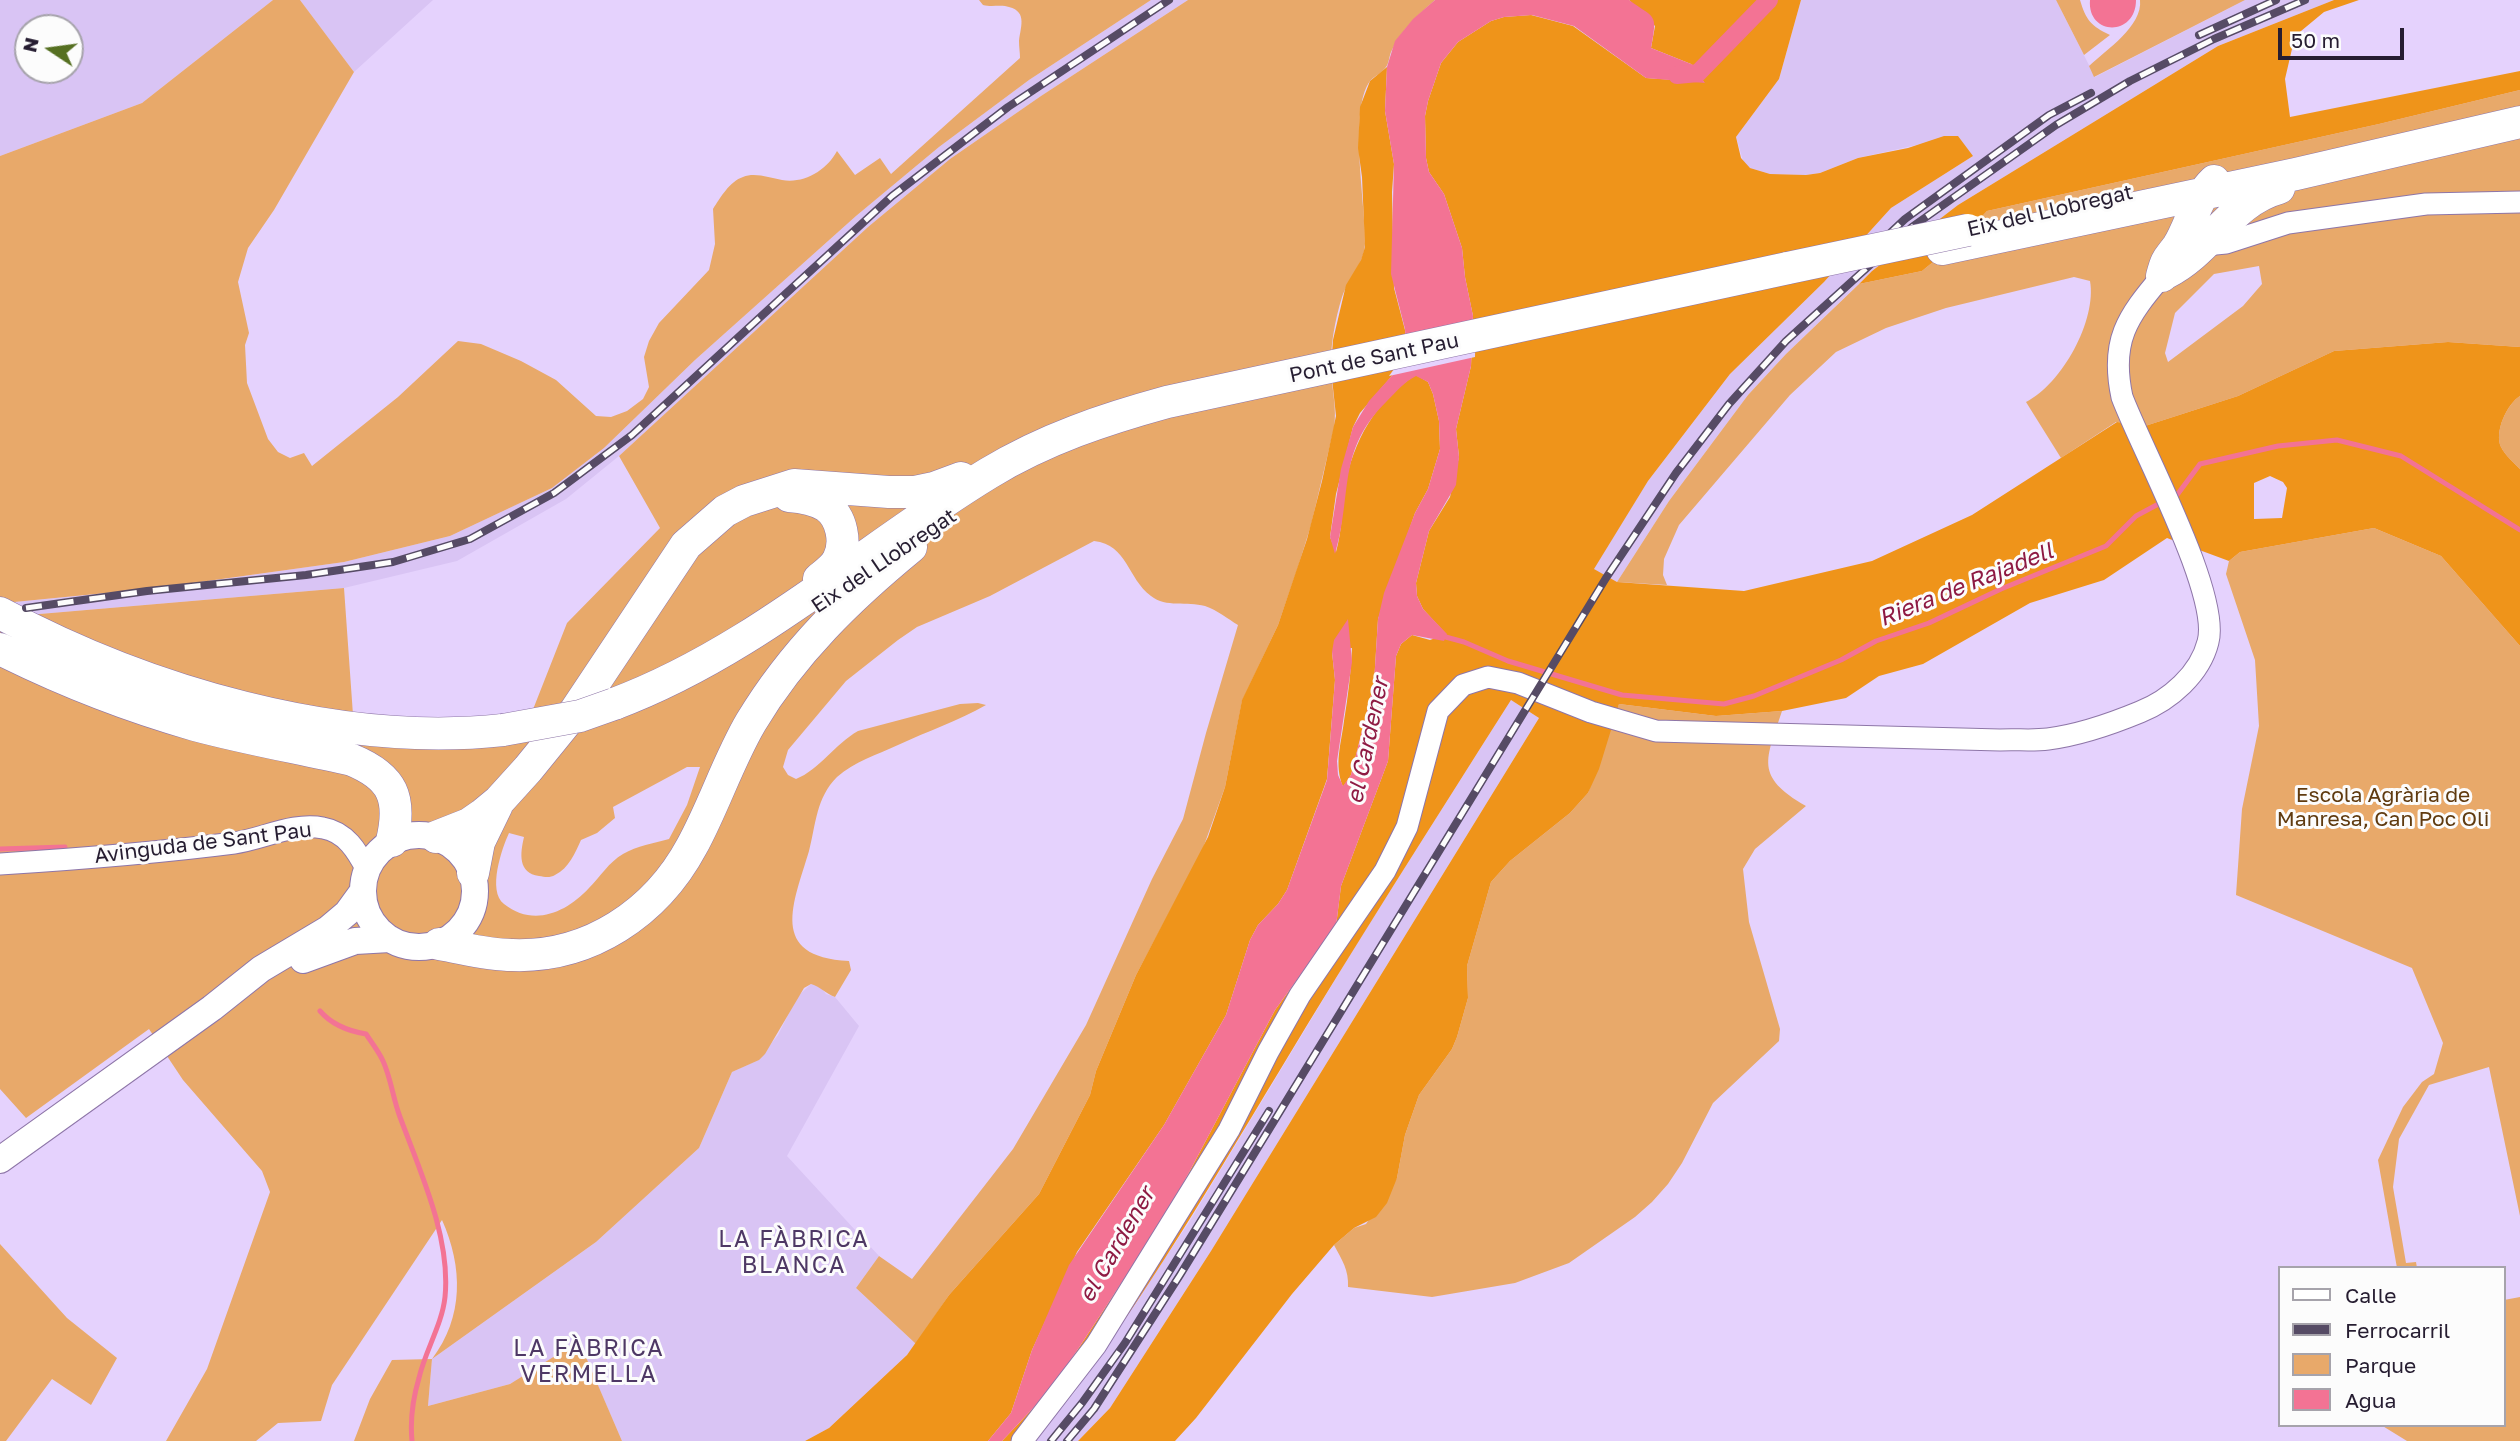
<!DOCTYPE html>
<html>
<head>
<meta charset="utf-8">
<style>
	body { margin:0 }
	#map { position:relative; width:2520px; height:1441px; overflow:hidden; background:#e5d2fd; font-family:"Golos Text",sans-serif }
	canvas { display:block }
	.legend { position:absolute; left:2278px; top:1266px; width:228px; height:161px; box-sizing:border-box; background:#fcfcfc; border:2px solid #a6a3ab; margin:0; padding:9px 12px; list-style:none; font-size:21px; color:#261d31 }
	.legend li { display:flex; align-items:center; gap:14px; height:35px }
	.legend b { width:35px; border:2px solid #a6a3ab }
	.north { position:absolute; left:14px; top:14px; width:70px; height:70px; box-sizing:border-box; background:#fcfcfc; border:2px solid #a6a3ab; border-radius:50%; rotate:283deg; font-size:19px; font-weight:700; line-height:28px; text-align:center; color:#261d31 }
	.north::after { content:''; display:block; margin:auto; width:24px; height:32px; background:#567022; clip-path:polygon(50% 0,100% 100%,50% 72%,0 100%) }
	.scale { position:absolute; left:2278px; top:28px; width:126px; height:32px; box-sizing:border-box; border:4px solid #261d31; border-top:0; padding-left:9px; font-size:21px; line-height:24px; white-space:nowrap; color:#261d31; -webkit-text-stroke:5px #fcfcfc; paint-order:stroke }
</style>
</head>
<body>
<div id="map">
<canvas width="2520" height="1441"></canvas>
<ul class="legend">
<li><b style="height:9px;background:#fff"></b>Calle</li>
<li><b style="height:9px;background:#564b65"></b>Ferrocarril</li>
<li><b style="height:19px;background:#e8a96a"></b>Parque</li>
<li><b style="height:19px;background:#f37394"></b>Agua</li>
</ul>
<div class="north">N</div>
<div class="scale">50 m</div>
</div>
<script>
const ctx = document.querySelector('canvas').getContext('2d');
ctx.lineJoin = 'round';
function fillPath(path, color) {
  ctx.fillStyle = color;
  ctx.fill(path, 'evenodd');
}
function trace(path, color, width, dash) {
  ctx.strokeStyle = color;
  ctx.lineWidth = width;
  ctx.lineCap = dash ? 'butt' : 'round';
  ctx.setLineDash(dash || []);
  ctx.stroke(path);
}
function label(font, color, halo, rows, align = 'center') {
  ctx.font = font + ' "Golos Text",sans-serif';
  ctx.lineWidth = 6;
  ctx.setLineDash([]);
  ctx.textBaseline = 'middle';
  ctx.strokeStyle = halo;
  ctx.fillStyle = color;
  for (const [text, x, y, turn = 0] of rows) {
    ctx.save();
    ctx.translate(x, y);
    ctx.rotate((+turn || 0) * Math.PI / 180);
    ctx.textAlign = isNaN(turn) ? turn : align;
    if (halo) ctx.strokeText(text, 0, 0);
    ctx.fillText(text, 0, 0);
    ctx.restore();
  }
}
fillPath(new Path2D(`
	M0 0H273L142 103 0 156ZM28 28H70V70H28Z
	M300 0H433L354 72Z
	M1151 0H1188L1041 96 950 159 868 227 619 456 566 499 457 561 344 588 28 615 3 603 157 588 344 562 450 536 552 488 604 448 695 360 856 216 939 147 1029 80Z
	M1801 0H2056L2095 77 2245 0H2334L2218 46 1958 205 1872 271 1786 354 1748 395 1669 501 1617 582 1593 569 1648 481 1730 374 1824 282 1891 208 1973 156 1921 144 1858 158 1820 173 1806 175 1770 174 1750 168 1744 164 1736 137 1779 79Z
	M1511 700 1539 718 1211 1251 1110 1408 1078 1441H1035L1075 1392 1188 1224 1359 940Z
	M811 984 820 986 826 994 835 997 859 1026 787 1156 879 1256 856 1288 916 1344 907 1355 829 1428 805 1441H622L579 1342 510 1384 428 1406 432 1359 596 1242 699 1148 732 1072 758 1060 778 1035 797 997Z`), '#d9c4f4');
fillPath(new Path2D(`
	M273 0H300L354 72 274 210 248 248 238 282 249 333 245 345 247 383 268 439 278 452 290 458 304 453 312 466 398 397 458 341 481 344 521 361 556 380 596 416 611 417 627 411 643 399 649 387 644 357 649 341 659 323 709 270 715 244 713 209C720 198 730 181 743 177 755 172 770 178 782 180 804 184 827 170 837 151L855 175 880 158 891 174 1020 58C1020 53 1019 47 1019 41 1021 25 1028 10 1005 6 998 5 991 7 983 5L979 0H1151L1029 80 939 147 856 216 695 360 604 448 552 488 450 536 344 562 157 588 4 603 28 615 344 588 353 715 419 723 532 712 567 623 660 528 619 456 868 227 950 159 1041 96 1188 0H1435C1417 16 1401 30 1391 52 1389 57 1389 63 1386 67 1382 73 1374 76 1370 81 1348 111 1366 205 1365 244 1364 264 1348 279 1342 297 1335 320 1330 346 1331 370 1332 391 1337 408 1334 428L1311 525 1297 570 1278 625 1242 701 1225 787 1202 851 1136 975 1096 1071 1090 1095 1039 1194 949 1295 916 1344 856 1288 879 1256 912 1279 1013 1149 1086 1025 1152 879 1183 819 1206 733 1238 625C1228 619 1217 610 1205 606 1187 601 1166 608 1151 596 1127 578 1128 545 1094 541L990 596 917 627 898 640 846 681 788 750 783 767 788 775 796 779C819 770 835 744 858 731L960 704 978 703 986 705C958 721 928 731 898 745 877 755 855 761 837 777 816 798 816 824 809 851 794 902 767 957 849 961L851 970 835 997C825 993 821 987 811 984L804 988 765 1054 759 1060 732 1072 699 1148 596 1242 432 1359 428 1406 510 1384 579 1341 622 1441H354L370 1399 392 1360 432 1359C464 1317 463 1267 442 1220L332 1385 321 1421 278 1423 256 1441H166L207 1369 270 1192 262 1171 183 1080 149 1029 26 1118 0 1089V156L142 103ZM687 767H700L687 805 669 839C654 843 637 846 623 854 609 862 600 877 589 888 566 913 533 927 504 904 487 891 502 848 509 833L524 837C520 854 518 873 539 876 545 877 550 878 555 875 569 868 575 853 581 840L597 833 615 818 613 807Z
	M2056 0H2080C2086 20 2091 26 2110 35L2084 55Z
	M2140 0H2245L2094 77 2089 66C2106 50 2143 26 2140 0Z
	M2520 90V347L2448 342 2334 351 2238 396 2145 426 2116 422 2061 458 2026 402C2062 384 2097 320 2090 281L2074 277 1946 308 1886 328 1836 352 1790 395 1679 525 1664 559 1663 575 1667 585 1617 582 1669 501 1748 395 1786 354 1859 284 1922 271 1960 240 1987 211 2379 124ZM2259 266 2262 284 2243 306 2168 362 2165 353 2175 313 2214 274Z
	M2520 396V469C2514 463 2505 455 2501 447 2494 432 2507 404 2520 396Z
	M2374 528 2441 556 2520 646V1216L2489 1067 2429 1085 2399 1139 2393 1187 2406 1263 2416 1262 2417 1268H2397L2378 1160 2403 1107 2422 1082 2434 1074 2443 1043 2412 968 2236 895 2242 809 2259 726 2255 660 2226 574 2229 561 2240 552Z
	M1619 704 1716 716 1782 711C1766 760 1754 776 1806 806L1755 849 1743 869 1749 922 1780 1029 1779 1041 1713 1103 1682 1163 1668 1184 1652 1202 1635 1217 1569 1263 1515 1283 1432 1297 1348 1287C1349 1270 1342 1260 1334 1245L1354 1228 1366 1224 1397 1178 1405 1135 1419 1095 1452 1049 1457 1037 1468 998 1467 966 1491 882 1510 861 1570 813 1588 793Z
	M0 1244 67 1318 117 1358 91 1405 52 1379 6 1441H0Z
	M2520 1297V1441H2407L2381 1425H2504V1300Z`), '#e8a96a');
fillPath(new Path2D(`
	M1629 0H1801L1779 79 1736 137 1741 158 1750 168 1770 174 1806 175 1820 173 1858 158 1908 148 1944 136H1958L1973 156 1891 208 1824 282 1730 374 1648 481 1594 569 1617 582 1744 591 1872 561 1972 515 2117 422 2145 426 2238 396 2334 351 2448 342 2520 347V396C2507 404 2494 432 2501 447 2505 455 2514 463 2520 469V646L2441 556 2374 528 2240 552 2229 561 2167 538 2104 580 2030 603 1923 664 1879 676 1846 698 1782 711 1716 716 1619 704 1599 769 1588 793 1570 813 1510 861 1491 882 1467 966 1468 998 1457 1037 1452 1049 1419 1095 1405 1135 1397 1178 1387 1203 1376 1217 1354 1228 1334 1245 1292 1294 1196 1418 1175 1441H1078L1110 1408 1211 1251 1539 718 1511 700C1433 823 1355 945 1280 1070 1203 1197 1129 1326 1035 1441H1002L1053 1387 1168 1212 1275 1010 1336 926 1341 886 1388 761 1396 656 1401 644 1412 635 1430 640 1446 634 1423 609 1417 596 1416 583 1429 531 1450 497 1459 457 1456 429 1471 366 1473 316 1465 277 1462 248 1444 194 1429 172 1426 158 1425 116 1428 101 1441 63 1458 42 1491 21 1504 17 1531 15 1573 26 1646 78 1704 82 1691 64 1651 48 1655 26ZM2270 476 2283 482 2287 488 2282 518 2254 519V483Z
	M2334 0H2359L2324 12 2295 36 2285 79 2290 117 2520 71V90L2379 124 1987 211 1960 240 1922 271 1859 284 1872 271 1958 205 2218 46Z
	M1387 67 1385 111 1394 164 1392 192 1394 288 1405 330 1406 346 1397 370 1360 413 1353 427 1336 494 1330 537 1336 552C1342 531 1342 509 1345 487 1352 443 1377 398 1416 375L1428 382 1433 394 1439 421 1440 449 1428 489 1415 513 1378 619 1374 683 1351 775 1343 787C1334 764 1341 745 1344 721 1348 697 1351 672 1352 648L1332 652 1335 680 1327 779 1287 890 1278 904 1258 925 1250 940 1226 1015 1164 1125 1077 1252 1032 1350 1011 1413 988 1441H805L829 1428 907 1355 949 1295 1039 1194 1090 1095 1096 1071 1136 975 1208 837 1225 787 1242 700 1278 625 1307 539 1322 481 1336 416 1331 369 1333 340 1346 285 1361 260 1365 247 1362 177 1358 148 1360 107 1370 81Z`), '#ef941a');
fillPath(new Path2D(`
	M1435 0H1629C1655 19 1658 12 1651 48L1691 64 1705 83 1646 78 1574 26 1532 15 1504 17 1491 21 1458 42 1441 63 1428 101 1425 116 1426 158 1429 172 1444 194 1462 248 1465 277 1473 316 1471 366 1456 429 1459 457 1456 485 1429 531 1416 583 1417 596 1423 609 1447 634 1444 641 1412 635 1401 644 1396 656 1388 761 1341 886 1336 926 1275 1010 1168 1212 1053 1387 1002 1441H988L1011 1413 1032 1350 1069 1265 1164 1125 1226 1015 1250 940 1258 925 1278 904 1287 890 1327 780 1335 680 1332 652 1334 640 1348 619 1352 662 1337 761 1338 775 1343 786 1351 775 1374 683 1378 619 1384 593 1415 513 1428 489 1440 449 1439 421 1433 394 1428 382 1416 376C1404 382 1397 391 1387 401 1336 451 1353 494 1335 554L1330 537 1341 469 1353 427 1369 401 1397 370 1406 346 1405 329 1391 274 1394 164 1385 111 1387 67 1395 41 1413 19Z
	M2090 0H2136C2136 37 2087 36 2090 0Z`), '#f37394');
fillPath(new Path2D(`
	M1476 324 1475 357 1389 376 1394 369Z`), '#e5d2fd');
trace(new Path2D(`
	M2173 497 2177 495 2200 464 2278 446 2337 440 2401 456 2520 530
	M1442 636 1464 642 1508 661 1622 695 1724 704 1754 696 1841 660 1876 641 1929 623 2001 589 2106 546 2136 516 2164 501
	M0 849 65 847
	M320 1011C332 1025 348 1031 366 1034 372 1043 379 1052 383 1061 391 1078 393 1099 400 1117 420 1171 451 1238 445 1297 442 1325 425 1351 419 1378 413 1398 410 1420 412 1441`), '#f37394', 5);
trace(new Path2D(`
	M1677 75 1698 73 1769 0`), '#f37394', 18);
const minor = new Path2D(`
	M2205 245 2226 243 2288 223 2426 204 2520 202
	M0 864C78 859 156 853 234 843 263 839 293 822 323 828 346 832 357 851 367 870
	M1022 1441 1096 1345 1229 1130 1268 1052 1300 995 1385 871 1407 827 1438 711 1463 685 1488 677 1518 683 1591 712 1656 731 2000 740C2015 739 2032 741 2048 739 2079 735 2111 724 2140 712 2170 700 2200 674 2208 642 2221 595 2141 448 2122 397 2110 341 2127 317 2162 276`);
const major = new Path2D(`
	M363 891a56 56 0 1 1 112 0a56 56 0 1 1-112 0Z
	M303 960 355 941 390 939
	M0 1160 212 1008 261 969 328 929 347 913 363 891`);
const highway = new Path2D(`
	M1942 249 2296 174 2520 122
	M2166 273C2210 251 2231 201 2279 188
	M2162 276C2167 257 2168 260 2178 246 2191 225 2195 199 2214 181
	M789 496C801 497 815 499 826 506 842 517 847 543 838 560 834 568 825 574 819 579
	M0 613C146 691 337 748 503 730
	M0 649C62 680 128 706 195 725 247 739 300 748 352 760 393 777 402 798 392 841
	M614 704C753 652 864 549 989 473 1045 439 1105 419 1167 402L1788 268
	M436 837 469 824 482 815 499 801 528 769 576 710 686 545 725 511 744 501 794 485 889 492H915L934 488 961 478
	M473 873 479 842 497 805
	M439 944C463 948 487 955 512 955 589 958 656 913 692 846 714 806 728 761 751 722 793 652 849 598 911 547`);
trace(minor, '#8e76a8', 23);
trace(major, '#8e76a8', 28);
trace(highway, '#8e76a8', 33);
trace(minor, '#fff', 21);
trace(major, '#fff', 26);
trace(highway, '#fff', 32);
const rail = new Path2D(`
	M2199 35 2276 0
	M1888 235 1905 219 2049 115 2091 93
	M26 608 147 591 306 575 393 562 470 539 554 493 632 435 892 196 1008 107 1169 0
	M1051 1441 1082 1403 1125 1343 1269 1111
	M1067 1441 1094 1409 1180 1275 1606 578 1676 473 1729 404 1786 341 1912 227 2056 125 2130 81 2214 39 2305 0`);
trace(rail, '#564b65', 8);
trace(rail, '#fcfcfc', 5, [16]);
const highwayBridge = new Path2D(`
	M1788 268 1968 230
	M503 730 580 716 614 704`);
trace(highwayBridge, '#8e76a8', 33, []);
trace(highwayBridge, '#fff', 32);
label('21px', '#261d31', '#fcfcfc', [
	["Eix del Llobregat",2050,211,-13],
	["Pont de Sant Pau",1374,358,-12],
	["Eix del Llobregat",884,561,-34],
	["Avinguda de Sant Pau",203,843,-7]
]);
label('21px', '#603b10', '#fcfcfc', [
	["Escola Agrària de",2383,795],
	["Manresa, Can Poc Oli",2383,819]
]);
label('italic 23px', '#8e1a43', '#fcfcfc', [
	["Riera de Rajadell",1966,585,-22],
	["el Cardener",1368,741,-78],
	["el Cardener",1117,1245,-60]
]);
ctx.letterSpacing = '2px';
label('23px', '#4e3865', '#fcfcfc', [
	["LA FÀBRICA",794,1240],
	["BLANCA",794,1266],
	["LA FÀBRICA",589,1349],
	["VERMELLA",589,1375]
]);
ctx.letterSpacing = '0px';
</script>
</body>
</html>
